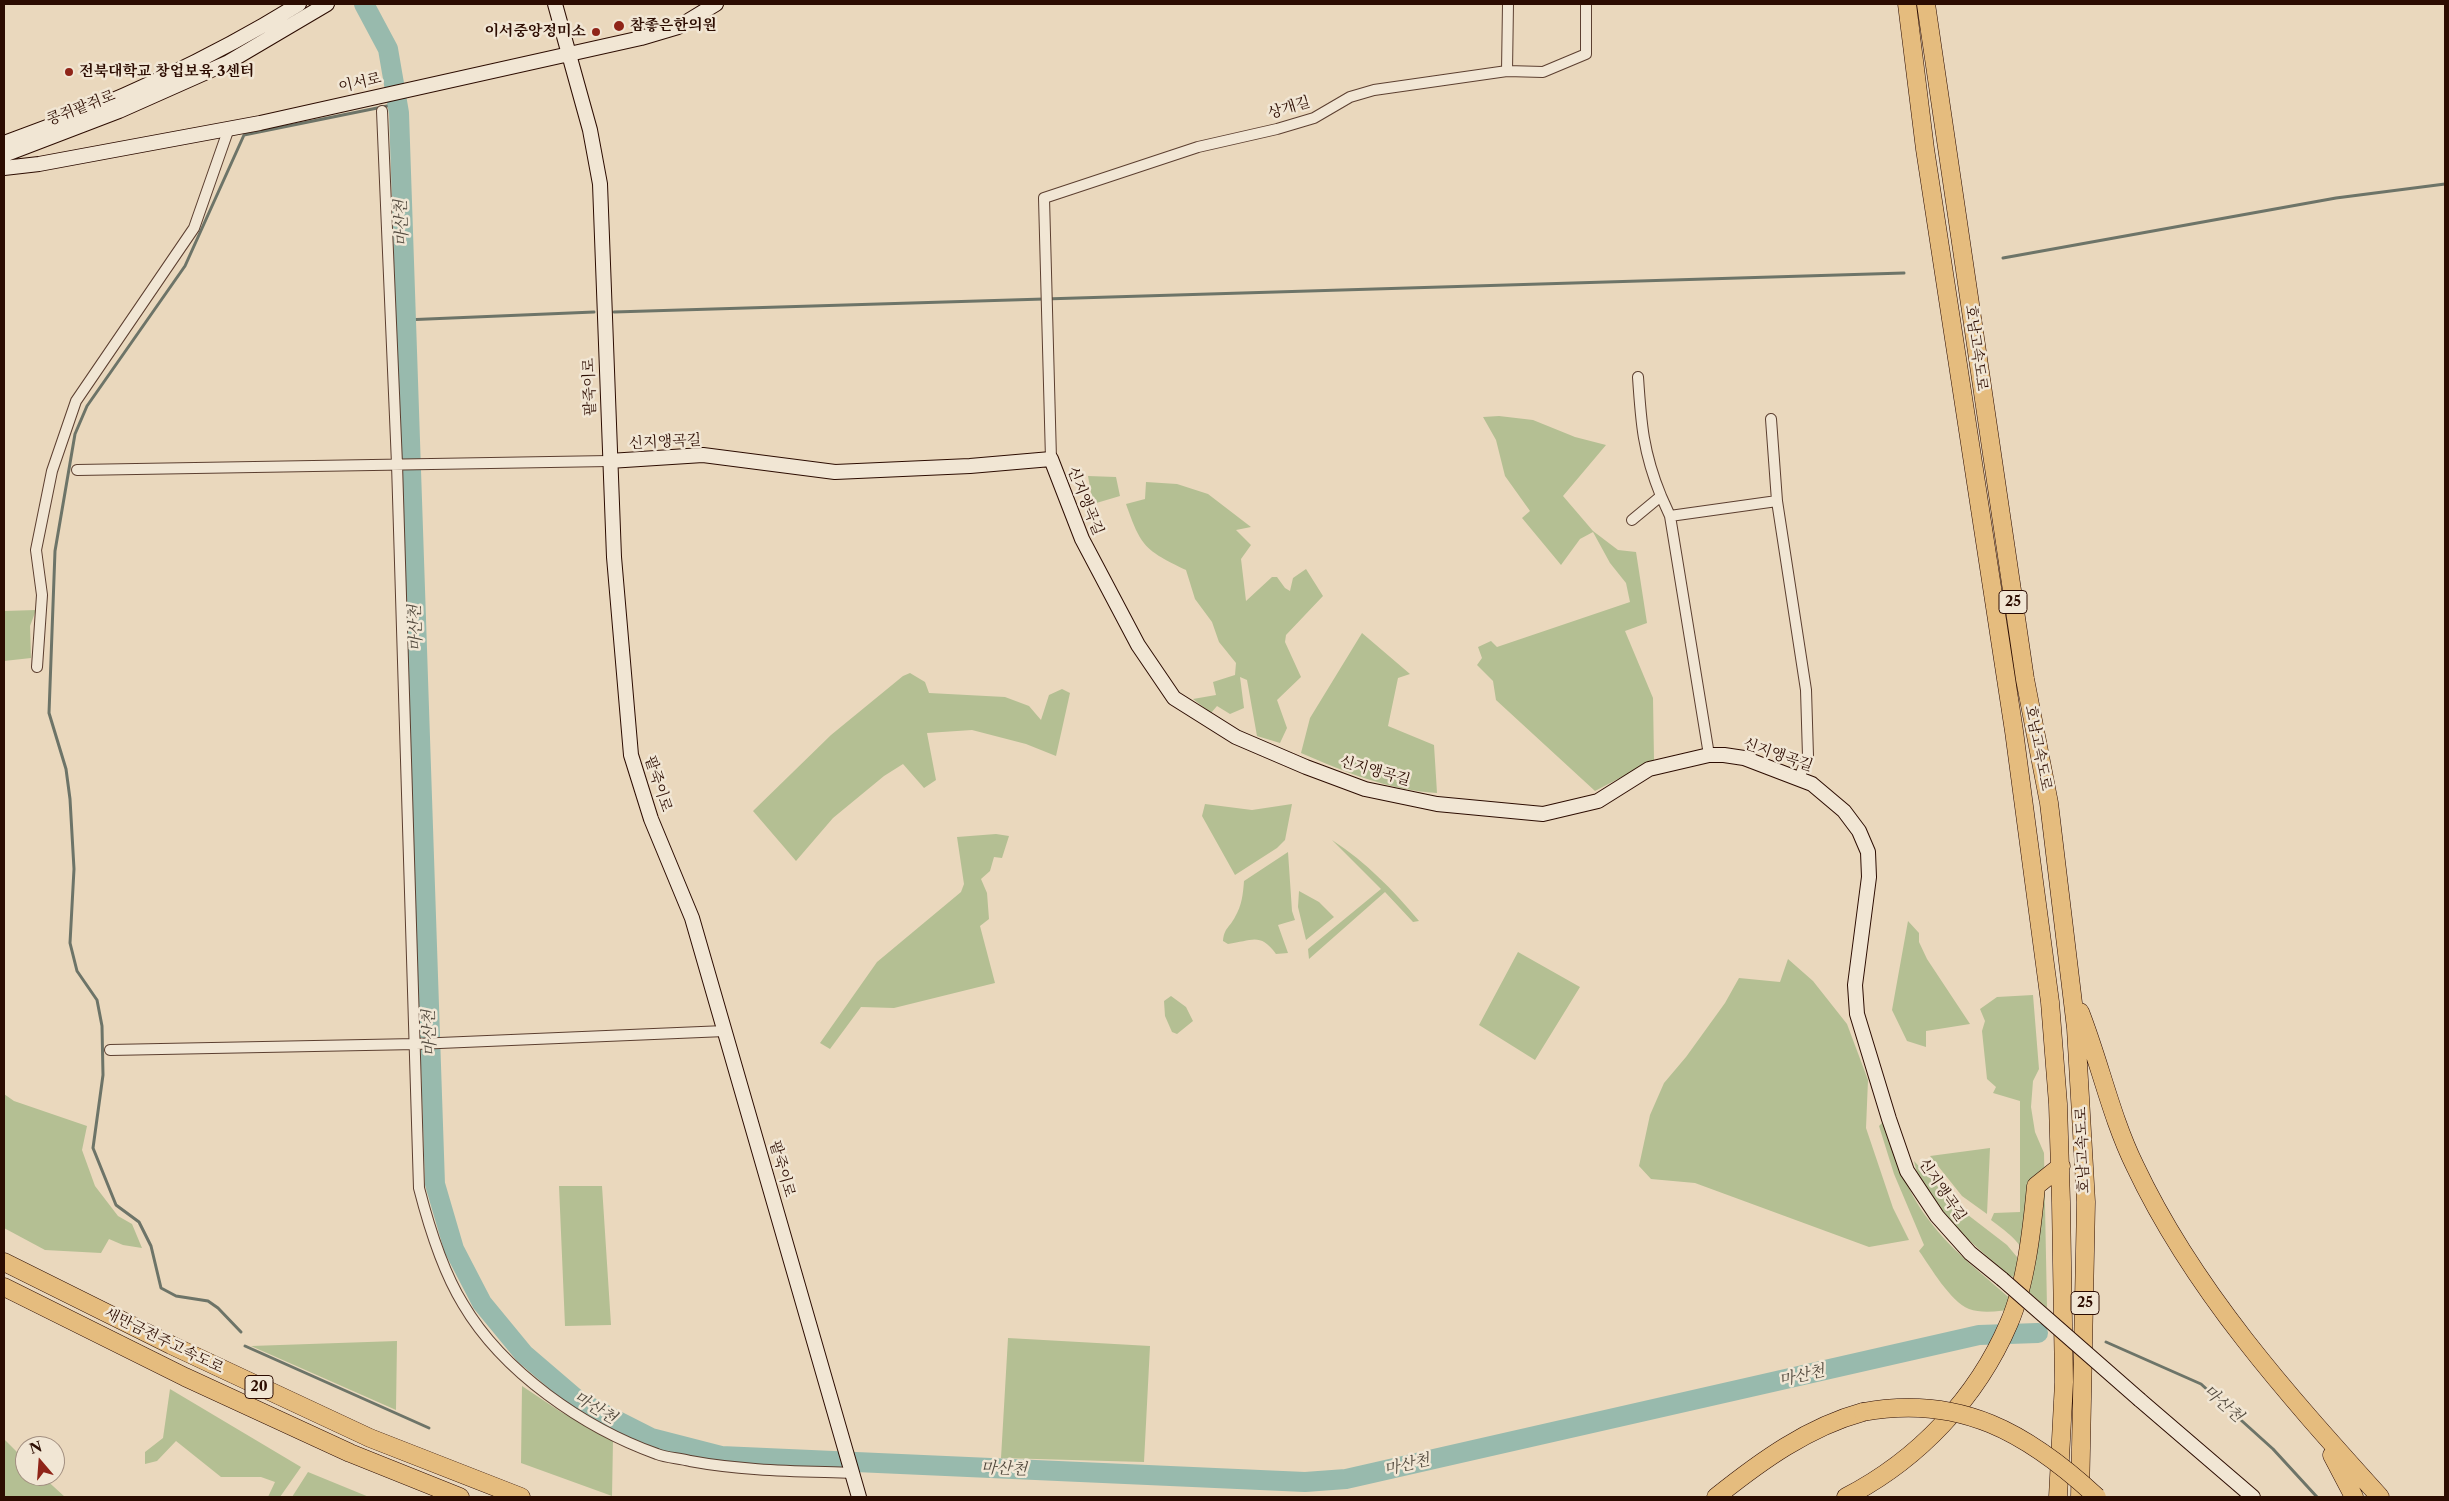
<!DOCTYPE html>
<html>
<head>
<meta charset="utf-8">
<style>
	body { margin:0 }
	#map { position:relative; width:2449px; height:1501px; overflow:hidden; background:#ead8bd; font-family:"Libre Caslon Text",serif }
	canvas { display:block }
	.frame { position:absolute; inset:0; border:5px solid #2c0c01; pointer-events:none }
	.north { position:absolute; left:15px; top:1436px; width:50px; height:50px; box-sizing:border-box; background:#f1e6d4; border:1px solid #a28f80; border-radius:50%; rotate:342deg; font-size:14px; font-weight:700; line-height:20px; text-align:center; color:#2c0c01 }
	.north::after { content:''; display:block; margin:auto; width:18px; height:22px; background:#8f2418; clip-path:polygon(50% 0,100% 100%,50% 72%,0 100%) }
</style>
</head>
<body>
<div id="map">
<canvas width="2449" height="1501"></canvas>
<div class="frame"></div>
<div class="north">N</div>
</div>
<script>
const ctx = document.querySelector('canvas').getContext('2d');
ctx.lineJoin = 'round';
function fillPath(path, color) {
  ctx.fillStyle = color;
  ctx.fill(path, 'evenodd');
}
function trace(path, color, width, dash) {
  ctx.strokeStyle = color;
  ctx.lineWidth = width;
  ctx.lineCap = dash ? 'butt' : 'round';
  ctx.setLineDash(dash || []);
  ctx.stroke(path);
}
function label(font, color, halo, rows, align = 'center') {
  ctx.font = font + ' "Libre Caslon Text","Noto Serif KR",serif';
  ctx.lineWidth = 5;
  ctx.setLineDash([]);
  ctx.textBaseline = 'middle';
  ctx.strokeStyle = halo;
  ctx.fillStyle = color;
  for (const [text, x, y, turn = 0] of rows) {
    ctx.save();
    ctx.translate(x, y);
    ctx.rotate((+turn || 0) * Math.PI / 180);
    ctx.textAlign = isNaN(turn) ? turn : align;
    if (halo) ctx.strokeText(text, 0, 0);
    ctx.fillText(text, 0, 0);
    ctx.restore();
  }
}
fillPath(new Path2D(`
	M1499 416 1533 420 1575 437 1606 445 1563 496 1593 531 1618 550 1636 552 1647 623 1625 631 1653 698 1654 760 1595 791 1496 700 1493 681 1477 665 1482 658 1478 647 1491 641 1497 647 1630 602 1626 583 1610 563 1593 532 1580 539 1561 565 1522 518 1530 511 1505 476 1496 440 1483 417Z
	M1088 476 1116 477 1120 496 1093 504Z
	M1146 482 1177 484 1208 494 1251 527 1236 530 1251 545 1241 559 1246 601 1272 577H1277L1285 588 1290 591 1293 578 1306 569 1323 596 1286 635 1285 642 1301 677 1277 700 1287 728 1280 743 1257 736 1247 680 1240 677 1244 708 1230 714 1217 706 1211 713 1193 699 1216 695 1213 682 1235 675 1236 663 1219 642 1212 622 1195 599 1186 570C1145 550 1141 547 1126 504L1145 499Z
	M36 610 30 626 31 658 4 661V611Z
	M1362 633 1410 674 1398 678 1388 726 1434 745 1437 793C1388 790 1345 772 1301 753L1310 718Z
	M910 673 925 682 929 693 1005 697 1029 706 1041 720 1049 695 1062 689 1070 693 1056 756 1026 744 972 730 927 733 936 780 924 788 903 764 884 776 833 818 796 861 753 811 831 735 903 676Z
	M1205 804 1252 810 1292 804 1285 840 1277 848 1235 875 1202 816Z
	M996 834 1009 836 1002 858 994 857 990 871 981 879 987 893 989 919 980 926 995 983 894 1008 861 1007 830 1049 820 1043 877 962 961 892 964 884 957 837Z
	M1332 840C1367 863 1392 889 1419 921L1413 922 1385 892 1309 959 1308 949 1381 889Z
	M1288 852 1292 911 1295 920 1278 925 1288 953 1276 954C1260 932 1252 941 1228 944L1223 941C1224 928 1230 927 1235 917 1242 905 1243 894 1244 881Z
	M1299 891 1319 902 1334 917 1306 940 1298 907Z
	M1908 921 1919 933V942L1927 959 1970 1024 1926 1031V1047L1907 1041 1892 1010Z
	M1518 952 1580 987 1535 1060 1479 1025Z
	M1788 959 1813 981 1847 1024 1868 1080 1866 1128 1893 1208 1909 1240 1869 1247 1695 1183 1651 1179 1639 1166 1650 1115 1664 1083 1686 1057 1725 1003 1739 978 1780 982Z
	M2033 995 2039 1069 2033 1081 2031 1107 2035 1132 2044 1153 2047 1308 2029 1292C2026 1249 2027 1247 1991 1220L1994 1213 2020 1212V1101L1993 1093 1996 1087 1987 1079 1982 1031 1985 1021 1980 1009 1997 997Z
	M1171 996 1186 1007 1193 1021 1177 1034 1172 1032 1165 1016 1164 1001Z
	M4 1094 14 1101 87 1126 82 1150 95 1186 118 1216 132 1224 142 1248 123 1245 109 1239 101 1253 45 1250 4 1228Z
	M1883 1122C1895 1156 1906 1190 1928 1219 1952 1252 1987 1277 2017 1305L2015 1309C2001 1311 1982 1314 1969 1309 1950 1301 1931 1268 1919 1251L1924 1245 1894 1174 1879 1126Z
	M1990 1148 1987 1214 1962 1196 1930 1156Z
	M1914 1161 1955 1205 2007 1245 2017 1257 2019 1278 2010 1276C1977 1247 1922 1205 1914 1161Z
	M559 1186H602L611 1325 565 1326Z
	M1008 1338 1150 1346 1144 1462 1001 1458Z
	M397 1341 396 1410 251 1346Z
	M522 1386 561 1412 613 1440 612 1496 521 1463Z
	M170 1389 301 1467 280 1497H268L275 1482 261 1477H221L176 1441 157 1461 145 1464V1452L163 1438Z
	M4 1439 25 1460V1476H42L65 1497H4Z
	M308 1472 369 1497H292Z`), '#b4bf93');
trace(new Path2D(`
	M2003 258 2336 198 2445 184
	M614 312 1904 273
	M404 320 594 312
	M241 1332 218 1308 208 1301 176 1296 161 1288 151 1246 139 1222 116 1205 93 1148 103 1075 102 1026 97 1000 77 971 70 943 74 869 70 799 66 769 49 713 55 551 75 434 87 406 185 266 244 135 397 104
	M2106 1342 2201 1384 2273 1449 2317 1497
	M245 1346 429 1428`), '#6d7468', 3);
trace(new Path2D(`
	M364 4 388 49 399 113 435 1184 454 1249 482 1303 524 1354 580 1402 651 1438 721 1456 1305 1482 1346 1479 1979 1335 2038 1333`), '#98baad', 20);
const street = new Path2D(`
	M1507 71 1508 4
	M382 111 397 464 419 1188C429 1227 442 1270 463 1304 503 1372 584 1428 657 1454 667 1458 680 1458 690 1461 744 1471 798 1471 852 1473
	M1638 377C1641 423 1643 452 1661 496
	M1771 419 1777 501
	M1051 459 1044 198 1198 147 1277 129 1314 118 1350 97 1374 90 1507 71 1543 72 1586 54V4
	M77 470 609 461
	M1670 516 1777 501 1806 690 1808 756 1799 778
	M1632 520 1661 496 1670 516 1709 755
	M37 667 42 595 36 550 52 471 76 401 194 228 229 128
	M110 1050 416 1044 725 1031`);
const secondary = new Path2D(`
	M555 4 590 130 600 184 614 557 631 755 651 819 692 918 859 1497
	M4 143C107 106 206 62 299 4
	M4 155 119 111 227 63 327 4
	M4 168 39 164 260 123 641 38 678 27 716 4
	M609 461 703 455 835 472 970 466 1051 459 1082 539 1138 645 1174 698 1236 737 1306 767 1365 789 1437 804 1543 814 1598 801 1649 769 1709 755H1724L1744 758 1812 784 1844 811 1859 831 1868 852 1869 877 1855 985 1857 1014 1889 1119 1907 1171 1937 1216 1970 1253 2002 1279
	M2140 1400 2253 1497`);
const highway = new Path2D(`
	M1907 4 1925 149 2014 731 2050 1002 2058 1104 2061 1202 2064 1382 2058 1497
	M1926 4 2025 679 2049 803 2076 1028 2086 1202 2080 1497
	M2080 1012C2100 1063 2111 1117 2135 1166 2194 1291 2288 1395 2380 1497
	M4 1262 171 1345 370 1438 521 1497
	M4 1287 185 1377 350 1453 460 1497
	M2332 1455 2354 1497
	M1716 1497C1761 1461 1808 1427 1863 1412
	M1846 1497C1918 1460 1977 1398 2009 1323 2026 1284 2032 1229 2036 1186L2061 1166`);
trace(street, '#5c3f30', 12);
trace(secondary, '#2c0c01', 16);
trace(highway, '#2c0c01', 19);
trace(street, '#f1e6d4', 10);
trace(secondary, '#f1e6d4', 14);
trace(highway, '#e5bc7e', 18);
const secondaryBridge = new Path2D(`
	M2002 1279 2140 1400`);
const highwayBridge = new Path2D(`
	M1863 1412C1960 1394 2028 1433 2097 1497`);
trace(secondaryBridge, '#2c0c01', 16, []);
trace(highwayBridge, '#2c0c01', 19, []);
trace(secondaryBridge, '#f1e6d4', 14);
trace(highwayBridge, '#e5bc7e', 18);
for (const [x, y, r, color] of [
	[619,26,6,"#8f2418"],
	[596,32,5,"#8f2418"],
	[69,72,5,"#8f2418"]
]) {
  const dot = new Path2D();
  dot.arc(x, y, r, 0, 2 * Math.PI);
  ctx.fillStyle = color;
  ctx.fill(dot);
  trace(dot, '#f1e6d4', 2);
}
for (const [x, y, w] of [
	[2013,602,28],
	[2085,1303,28],
	[259,1387,28]
]) {
  const box = new Path2D();
  box.roundRect(x - w / 2, y - 11.5, w, 23, 4);
  ctx.fillStyle = '#f1e6d4';
  ctx.fill(box);
  trace(box, '#2c0c01', 1);
}
label('bold 14px', '#2c0c01', null, [
	["25",2013,602],
	["25",2085,1303],
	["20",259,1387]
]);
label('bold 15px', '#2c0c01', '#f1e6d4', [
	["참좋은한의원",630,26],
	["이서중앙정미소",586,32,"right"],
	["전북대학교 창업보육 3센터",79,72]
], 'left');
label('15px', '#2c0c01', '#f1e6d4', [
	["이서로",360,83,-13],
	["콩쥐팥쥐로",81,108,-21],
	["상개길",1289,108,-17],
	["호남고속도로",1976,348,82],
	["팥죽이로",590,387,-92],
	["신지앵곡길",665,442,-3],
	["신지앵곡길",1085,501,68],
	["호남고속도로",2038,748,79],
	["신지앵곡길",1778,755,19],
	["신지앵곡길",1375,771,16],
	["팥죽이로",658,784,72],
	["호남고속도로",2083,1150,-92],
	["팥죽이로",782,1169,74],
	["신지앵곡길",1942,1190,56],
	["새만금전주고속도로",164,1341,26]
]);
label('italic 16px', '#52493d', '#f1e6d4', [
	["마산천",402,223,-92],
	["마산천",416,628,-92],
	["마산천",430,1033,-92],
	["마산천",1802,1376,-13],
	["마산천",2223,1404,41],
	["마산천",595,1408,31],
	["마산천",1407,1465,-13],
	["마산천",1004,1469,2]
]);
</script>
</body>
</html>
